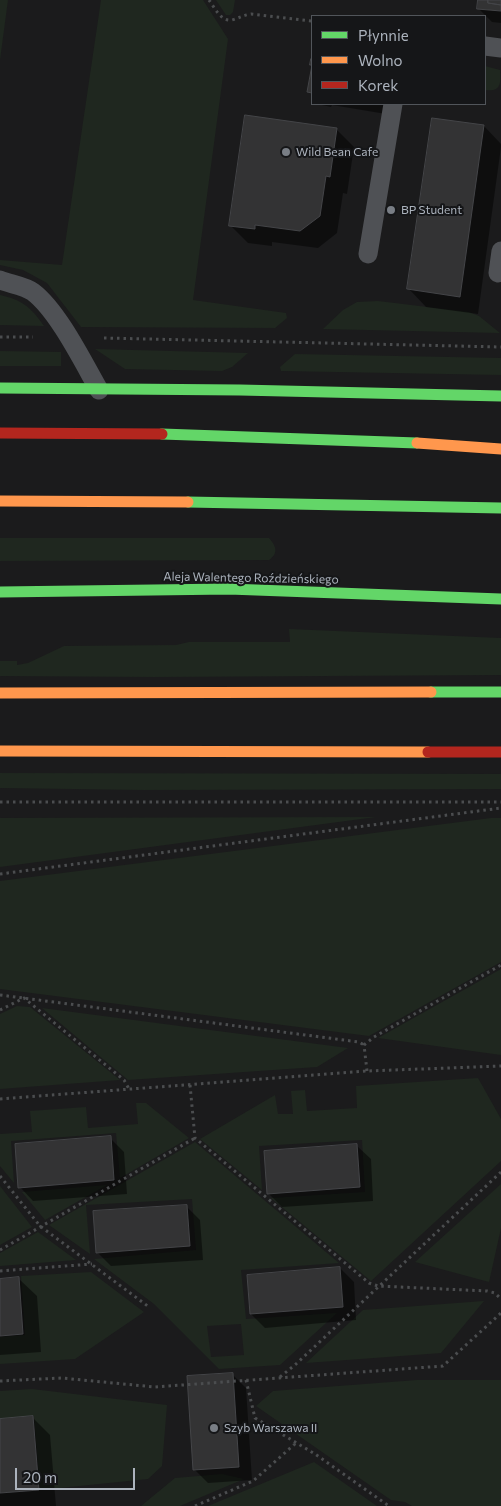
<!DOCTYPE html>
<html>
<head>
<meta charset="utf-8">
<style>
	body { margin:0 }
	#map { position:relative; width:501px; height:1506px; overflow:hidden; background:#1b1b1c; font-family:Commissioner,sans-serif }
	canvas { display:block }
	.legend { position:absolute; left:311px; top:15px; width:175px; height:90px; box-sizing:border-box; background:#151618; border:1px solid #51555a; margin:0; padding:6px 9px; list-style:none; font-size:15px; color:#acb3bd }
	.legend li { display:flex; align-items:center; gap:10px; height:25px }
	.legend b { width:25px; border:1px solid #51555a }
	.scale { position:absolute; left:15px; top:1468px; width:120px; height:22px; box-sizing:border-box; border:2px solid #acb3bd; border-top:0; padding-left:6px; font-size:15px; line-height:18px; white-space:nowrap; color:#acb3bd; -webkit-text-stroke:4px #151618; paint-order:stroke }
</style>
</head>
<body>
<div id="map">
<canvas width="501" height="1506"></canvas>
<ul class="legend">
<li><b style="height:6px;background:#63d668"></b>Płynnie</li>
<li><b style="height:6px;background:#ff974d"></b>Wolno</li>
<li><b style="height:6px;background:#b3261e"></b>Korek</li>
</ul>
<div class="scale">20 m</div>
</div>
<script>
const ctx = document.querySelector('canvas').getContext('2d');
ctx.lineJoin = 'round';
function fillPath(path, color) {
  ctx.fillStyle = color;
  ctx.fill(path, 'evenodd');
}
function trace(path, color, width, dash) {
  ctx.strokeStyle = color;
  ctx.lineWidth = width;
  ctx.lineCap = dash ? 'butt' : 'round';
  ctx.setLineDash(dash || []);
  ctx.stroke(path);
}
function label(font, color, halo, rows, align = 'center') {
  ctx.font = font + ' Commissioner,sans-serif';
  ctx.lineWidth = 4;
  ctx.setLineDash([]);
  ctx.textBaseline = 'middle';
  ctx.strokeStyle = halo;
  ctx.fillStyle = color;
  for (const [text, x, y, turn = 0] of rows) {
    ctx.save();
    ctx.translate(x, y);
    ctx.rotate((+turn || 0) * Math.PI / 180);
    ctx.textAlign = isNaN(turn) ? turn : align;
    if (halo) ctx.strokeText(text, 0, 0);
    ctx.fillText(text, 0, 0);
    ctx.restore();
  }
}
fillPath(new Path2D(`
	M0 0H8L0 60Z
	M101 0H203L228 39 193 300 286 313 287 318 275 328 81 327 47 283 23 270 0 265V260L62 265Z
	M216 0H235L233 12 230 15H226Z
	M485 66 500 70C501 84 501 92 485 90Z
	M0 295C22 300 31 307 44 326L0 325Z
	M378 301 469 312 479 316 500 333 323 329 343 310 357 302Z
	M95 349 248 353 232 367 222 371 125 369Z
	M0 351 61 352V366H0Z
	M295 354 501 358V375L281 371 280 367Z
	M0 538H269C276 546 279 553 269 560L0 561Z
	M289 629 501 638V675L154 677 0 676V661H17V665L28 663 64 646 176 645 189 642H290Z
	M0 773 501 774V789L144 790 0 788Z
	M376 817 0 867V818Z
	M491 818H501V962L369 1036 0 989V881Z
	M501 969V1055L378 1038Z
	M17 1006 30 1007 120 1080 0 1089V1014Z
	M42 1008 348 1048 317 1067 128 1080Z
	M478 1078 501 1119V1161L371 1281 271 1198 365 1192 362 1140 259 1146 262 1190 200 1139 275 1095 278 1114H293L291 1091 305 1090 307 1111 357 1108 356 1086Z
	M136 1103H146L189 1138 120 1178 116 1133 11 1141 14 1183 0 1166V1134L32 1132 30 1111 86 1107 88 1128 138 1124Z
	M195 1142 339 1263 241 1270 246 1319 337 1313 280 1365 219 1369 154 1304 94 1259 196 1250 192 1199 86 1205 90 1254 49 1225ZM241 1324 244 1355 211 1357 207 1326Z
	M501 1184V1228L489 1282 415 1262Z
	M107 1185 45 1220 22 1192Z
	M0 1186 32 1227 0 1245Z
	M38 1232 76 1260 0 1266V1253Z
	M91 1272 144 1312 75 1359 0 1364V1337L25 1335 21 1276Z
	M484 1301 441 1353 306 1363 363 1310Z
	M417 1380H501V1506H412L405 1502 391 1500 256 1406 273 1391Z
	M32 1389 167 1405 162 1466 148 1479 40 1490 34 1416 0 1419V1391Z
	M314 1462 377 1506H208Z
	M222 1474 244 1479 180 1506H141L175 1478Z`), '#1f271f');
fillPath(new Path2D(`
	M479 0H501V23L492 22 478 8Z
	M320 104H392V115L332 105 331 107 322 105Z
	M484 126 501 144V147L478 314 426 307 409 289Z
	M336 129 354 147 347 194 343 193 337 233 318 248 272 242V246L248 243 230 225Z
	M110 1138 124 1152 127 1194 33 1201 20 1187Z
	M357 1146 371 1159 373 1201 282 1207 268 1193Z
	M186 1206 200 1220 203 1260 111 1266 98 1253Z
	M340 1268 354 1282 356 1320 265 1328 251 1314Z
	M19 1279 37 1296 41 1352 0 1355V1280Z
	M232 1374 246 1388 252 1480 208 1483 194 1469Z
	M33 1418 50 1435 56 1506H0V1420Z`), '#0007');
const building = new Path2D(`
	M478 0H488V3L501 5V11L477 9Z
	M488 0H501V5L488 3Z
	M311 59 312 60V93L307 92 312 65H310Z
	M245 115 337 128 330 177 326 176 320 216 300 231 255 225V229L229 226Z
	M432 118 484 125 460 297 407 289Z
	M111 1136 114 1180 18 1188 15 1144Z
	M357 1144 360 1187 267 1194 264 1151Z
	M187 1205 190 1246 96 1253 93 1211Z
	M340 1267 343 1307 250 1314 247 1275Z
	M19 1277 23 1334 0 1336V1279Z
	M233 1373 239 1467 193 1470 187 1376Z
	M33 1416 39 1490 0 1493V1419Z`);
fillPath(building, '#333334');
trace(building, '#444548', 1);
trace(new Path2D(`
	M209 0C215 8 221 22 232 20 239 18 244 15 251 14L312 21
	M0 337H33
	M104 338 501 347
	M0 802H501
	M0 874 501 808
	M0 995 359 1042 364 1045
	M0 1010 24 998 124 1080 129 1089
	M367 1071 364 1045 374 1037 501 965
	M190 1085 195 1138 369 1283 378 1286 487 1291 495 1293 501 1299
	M0 1099 367 1071 501 1066
	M0 1176 40 1226 149 1307
	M0 1250 195 1138
	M0 1271 92 1264
	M280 1377 296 1364 501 1172
	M246 1380 255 1418 315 1454 389 1506
	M0 1381 62 1378 155 1387 443 1366 501 1313
	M195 1506 253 1481 296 1443`), '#4b4d4f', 3, [2.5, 4]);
trace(new Path2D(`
	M485 46 501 48
	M368 254 393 104
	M498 273 501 251
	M0 280C10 284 25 286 33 292 58 311 83 362 99 390`), '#4f5155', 19);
trace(new Path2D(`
	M0 388 240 390 501 396
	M162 434 417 443
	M188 502 501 508
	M0 592 229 589 501 599
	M431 692H501`), '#63d668', 11);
trace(new Path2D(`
	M417 443 501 449
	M0 501 188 502
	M0 693 431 692
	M0 751 428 752`), '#ff974d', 11);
trace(new Path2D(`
	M0 433 162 434
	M428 752H501`), '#b3261e', 11);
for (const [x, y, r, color] of [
	[286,152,5,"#797e85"],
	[391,210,5,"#797e85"],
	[214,1428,5,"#797e85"]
]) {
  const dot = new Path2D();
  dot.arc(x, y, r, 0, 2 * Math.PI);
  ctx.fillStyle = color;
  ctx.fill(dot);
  trace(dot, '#151618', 2);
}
label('12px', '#acb3bd', '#151618', [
	["Wild Bean Cafe",296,152],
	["BP Student",401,210],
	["Szyb Warszawa II",224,1428]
], 'left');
label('12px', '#acb3bd', '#151618', [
	["Aleja Walentego Roździeńskiego",251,578,1]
]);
</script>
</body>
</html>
